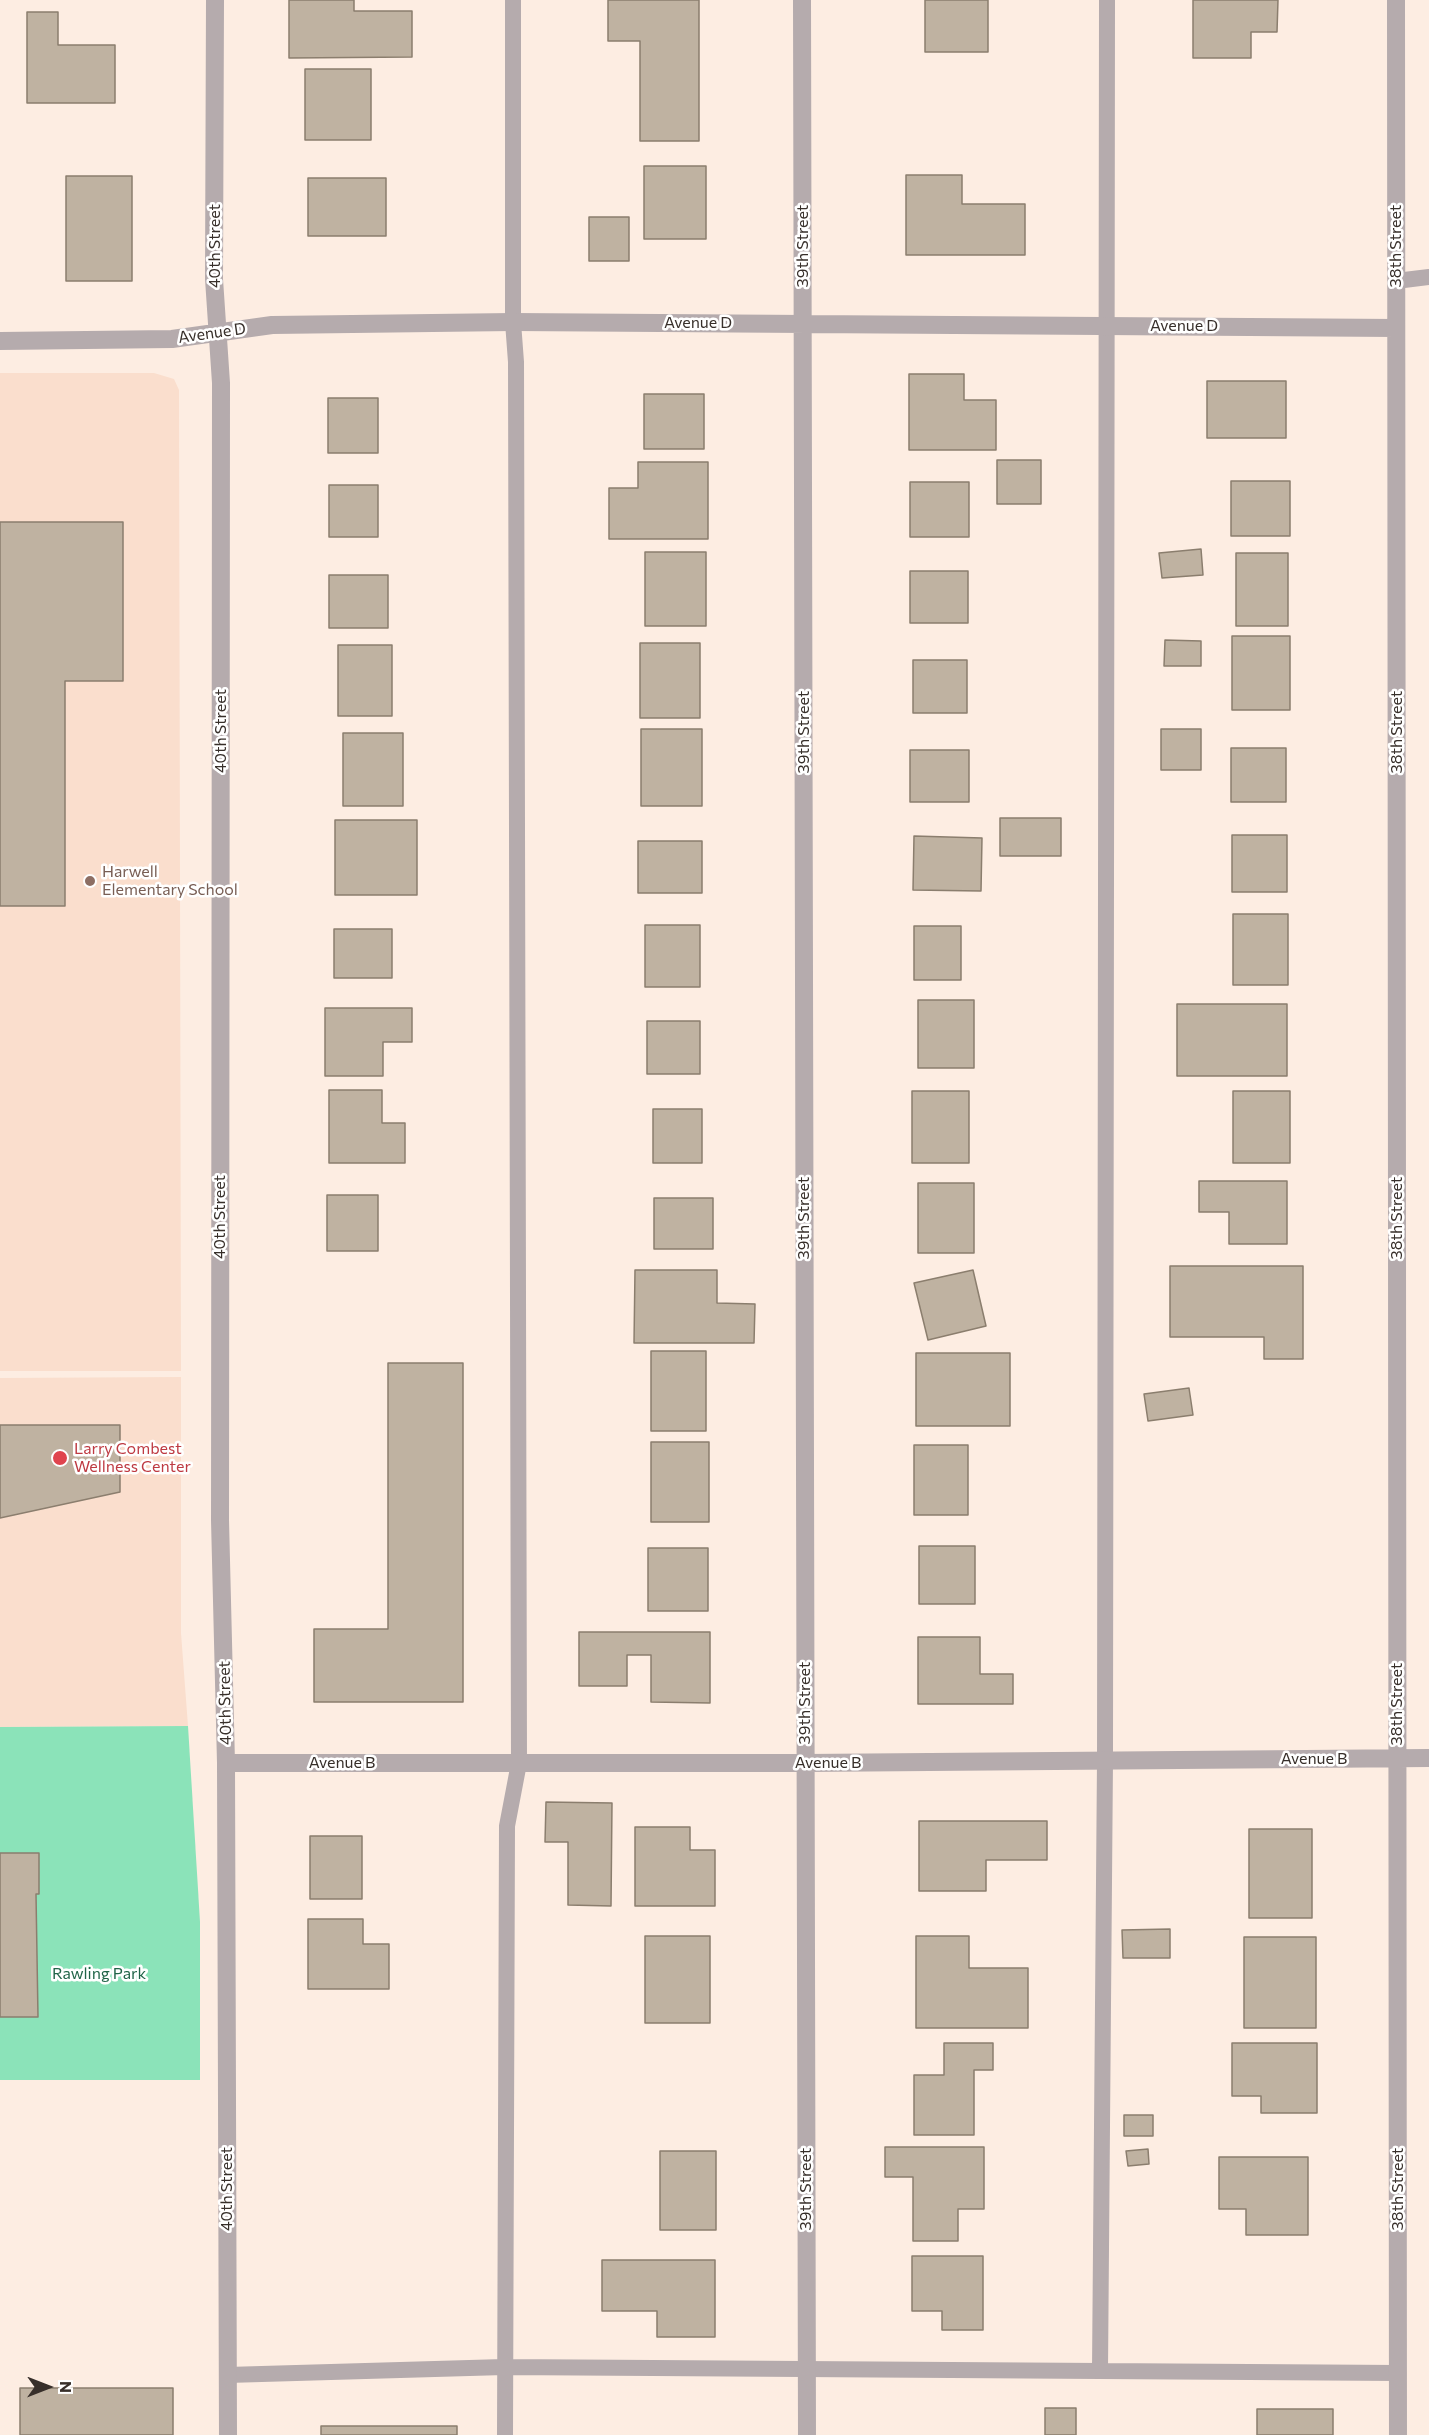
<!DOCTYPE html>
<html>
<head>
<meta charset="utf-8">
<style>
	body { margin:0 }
	#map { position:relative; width:1429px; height:2435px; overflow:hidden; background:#fdede2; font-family:Commissioner,sans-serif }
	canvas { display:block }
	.north { position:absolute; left:18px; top:2357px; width:60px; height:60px; -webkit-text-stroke:4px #fff; paint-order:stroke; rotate:90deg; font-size:16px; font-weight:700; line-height:24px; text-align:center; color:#372f2a }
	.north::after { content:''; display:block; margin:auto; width:21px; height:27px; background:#372f2a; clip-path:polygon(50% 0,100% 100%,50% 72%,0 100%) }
</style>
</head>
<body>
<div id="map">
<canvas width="1429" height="2435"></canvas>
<div class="north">N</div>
</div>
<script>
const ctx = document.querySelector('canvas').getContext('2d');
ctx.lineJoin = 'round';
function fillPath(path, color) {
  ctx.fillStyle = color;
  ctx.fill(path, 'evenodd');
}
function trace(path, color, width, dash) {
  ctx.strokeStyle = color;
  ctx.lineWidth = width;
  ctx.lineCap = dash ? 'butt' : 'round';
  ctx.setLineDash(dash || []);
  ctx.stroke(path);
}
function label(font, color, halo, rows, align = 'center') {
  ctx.font = font + ' Commissioner,sans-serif';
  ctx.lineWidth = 5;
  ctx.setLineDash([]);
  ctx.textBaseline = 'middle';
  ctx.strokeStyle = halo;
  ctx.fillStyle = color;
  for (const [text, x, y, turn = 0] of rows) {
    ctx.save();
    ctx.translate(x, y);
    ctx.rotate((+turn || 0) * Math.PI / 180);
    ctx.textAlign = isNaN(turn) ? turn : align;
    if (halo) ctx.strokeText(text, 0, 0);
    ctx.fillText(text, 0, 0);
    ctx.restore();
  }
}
fillPath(new Path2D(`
	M0 373H154L174 379 179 390 181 1371H0Z
	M181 1377V1633L188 1726 0 1727V1378Z`), '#fadecd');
fillPath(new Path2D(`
	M188 1726 200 1922V2080H0V1727Z`), '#8be3b9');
const building = new Path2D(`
	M289 0H354V11H412V57L289 58Z
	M608 0H699V141H640V41H608Z
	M925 0H988V52H925Z
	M1193 0H1278L1277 32H1251V58H1193Z
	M27 12H58V45H115V103H27Z
	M305 69H371V140H305Z
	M644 166H706V239H644Z
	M906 175H962V204H1025V255H906Z
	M66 176H132V281H66Z
	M308 178H386V236H308Z
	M589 217H629V261H589Z
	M909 374H964V400H996V450H909Z
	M1207 381H1286V438H1207Z
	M644 394H704V449H644Z
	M328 398H378V453H328Z
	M997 460H1041V504H997Z
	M638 462H708V539H609V488H638Z
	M1231 481H1290V536H1231Z
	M910 482H969V537H910Z
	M329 485H378V537H329Z
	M0 522H123V681H65V906H0Z
	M1201 549 1203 575 1162 578 1159 553Z
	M645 552H706V626H645Z
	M1236 553H1288V626H1236Z
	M910 571H968V623H910Z
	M329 575H388V628H329Z
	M1232 636H1290V710H1232Z
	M1165 640 1201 641V666H1164Z
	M640 643H700V718H640Z
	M338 645H392V716H338Z
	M913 660H967V713H913Z
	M641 729H702V806H641Z
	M1161 729H1201V770H1161Z
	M343 733H403V806H343Z
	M1231 748H1286V802H1231Z
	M910 750H969V802H910Z
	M1000 818H1061V856H1000Z
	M335 820H417V895H335Z
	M1232 835H1287V892H1232Z
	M914 836 982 838 981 891 913 890Z
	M638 841H702V893H638Z
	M1233 914H1288V985H1233Z
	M645 925H700V987H645Z
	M914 926H961V980H914Z
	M334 929H392V978H334Z
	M918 1000H974V1068H918Z
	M1177 1004H1287V1076H1177Z
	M325 1008H412V1042H383V1076H325Z
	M647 1021H700V1074H647Z
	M329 1090H382V1123H405V1163H329Z
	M912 1091H969V1163H912Z
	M1233 1091H1290V1163H1233Z
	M653 1109H702V1163H653Z
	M1199 1181H1287V1244H1229V1212H1199Z
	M918 1183H974V1253H918Z
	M327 1195H378V1251H327Z
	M654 1198H713V1249H654Z
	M1170 1266H1303V1359H1264V1337H1170Z
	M635 1270H717V1303L755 1304 754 1343H634Z
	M973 1270 986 1326 928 1340 914 1283Z
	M651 1351H706V1431H651Z
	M916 1353H1010V1426H916Z
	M388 1363H463V1702H314V1629H388Z
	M1189 1388 1193 1415 1148 1421 1144 1394Z
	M0 1425H120V1492L0 1518Z
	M651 1442H709V1522H651Z
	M914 1445H968V1515H914Z
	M919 1546H975V1604H919Z
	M648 1548H708V1611H648Z
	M579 1632H710V1703L651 1702V1655H627V1686H579Z
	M918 1637H980V1674H1013V1704H918Z
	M546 1802 612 1803 611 1906 568 1905V1842H545Z
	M919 1821H1047V1860H986V1891H919Z
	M635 1827H690V1850H715V1906H635Z
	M1249 1829H1312V1918H1249Z
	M310 1836H362V1899H310Z
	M0 1853H39V1894H36L38 2017H0Z
	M308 1919H363V1944H389V1989H308Z
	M1170 1929V1958H1123L1122 1930Z
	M645 1936H710V2023H645Z
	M916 1936H969V1968H1028V2028H916Z
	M1244 1937H1316V2028H1244Z
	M944 2043H993V2070H974V2135H914V2075H944Z
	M1232 2043H1317V2113H1261V2096H1232Z
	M1124 2115H1153V2136H1124Z
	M885 2147H984V2209H958V2241H913V2177H885Z
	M1148 2149 1149 2164 1128 2166 1126 2151Z
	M660 2151H716V2230H660Z
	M1219 2157H1308V2235H1246V2209H1219Z
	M912 2256H983V2330H942V2311H912Z
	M602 2260H715V2337H657V2311H602Z
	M20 2388H173V2435H20Z
	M1045 2408H1076V2435H1045Z
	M1257 2409H1333V2435H1257Z
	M321 2426H457V2435H321Z`);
fillPath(building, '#bfb2a1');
trace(building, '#8b7e6e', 1.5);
trace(new Path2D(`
	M1396 281 1429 277
	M1100 2370 1105 1760 1107 0
	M227 2375 504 2367 1398 2373
	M505 2435 507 1826 519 1763 516 362 513 322V0`), '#b5abad', 16);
trace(new Path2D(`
	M215 0 214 279 221 383 220 1520 226 1763 228 2435
	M802 0 807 2435
	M1396 0 1398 2435
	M0 341 172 339 272 325 513 322 1396 328
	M226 1763H805L1429 1758`), '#b5abad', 18);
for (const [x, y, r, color] of [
	[90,881,6,"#8d6e63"],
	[60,1458,8,"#e0444e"]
]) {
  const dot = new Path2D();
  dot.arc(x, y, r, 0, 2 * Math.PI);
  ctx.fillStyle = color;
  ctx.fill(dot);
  trace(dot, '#fff', 2);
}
label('16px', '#372f2a', '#fff', [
	["40th Street",215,246,-90],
	["39th Street",803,246,-90],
	["38th Street",1396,246,-90],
	["Avenue D",698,323],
	["Avenue D",1184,326],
	["Avenue D",212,333,-8],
	["40th Street",221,731,-90],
	["39th Street",804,732,-90],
	["38th Street",1397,732,-90],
	["40th Street",220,1217,-90],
	["39th Street",804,1218,-90],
	["38th Street",1397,1218,-90],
	["40th Street",225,1703,-91],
	["39th Street",805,1703,-90],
	["38th Street",1397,1704,-90],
	["Avenue B",1314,1759],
	["Avenue B",342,1763],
	["Avenue B",828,1763],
	["40th Street",227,2189,-90],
	["39th Street",806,2189,-90],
	["38th Street",1398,2189,-90]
]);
label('16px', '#785e54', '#fff', [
	["Harwell",102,872],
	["Elementary School",102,890]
], 'left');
label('16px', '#be3a42', '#fff', [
	["Larry Combest",74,1449],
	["Wellness Center",74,1467]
], 'left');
label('16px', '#206448', '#fff', [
	["Rawling Park",99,1974]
]);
</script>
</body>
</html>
